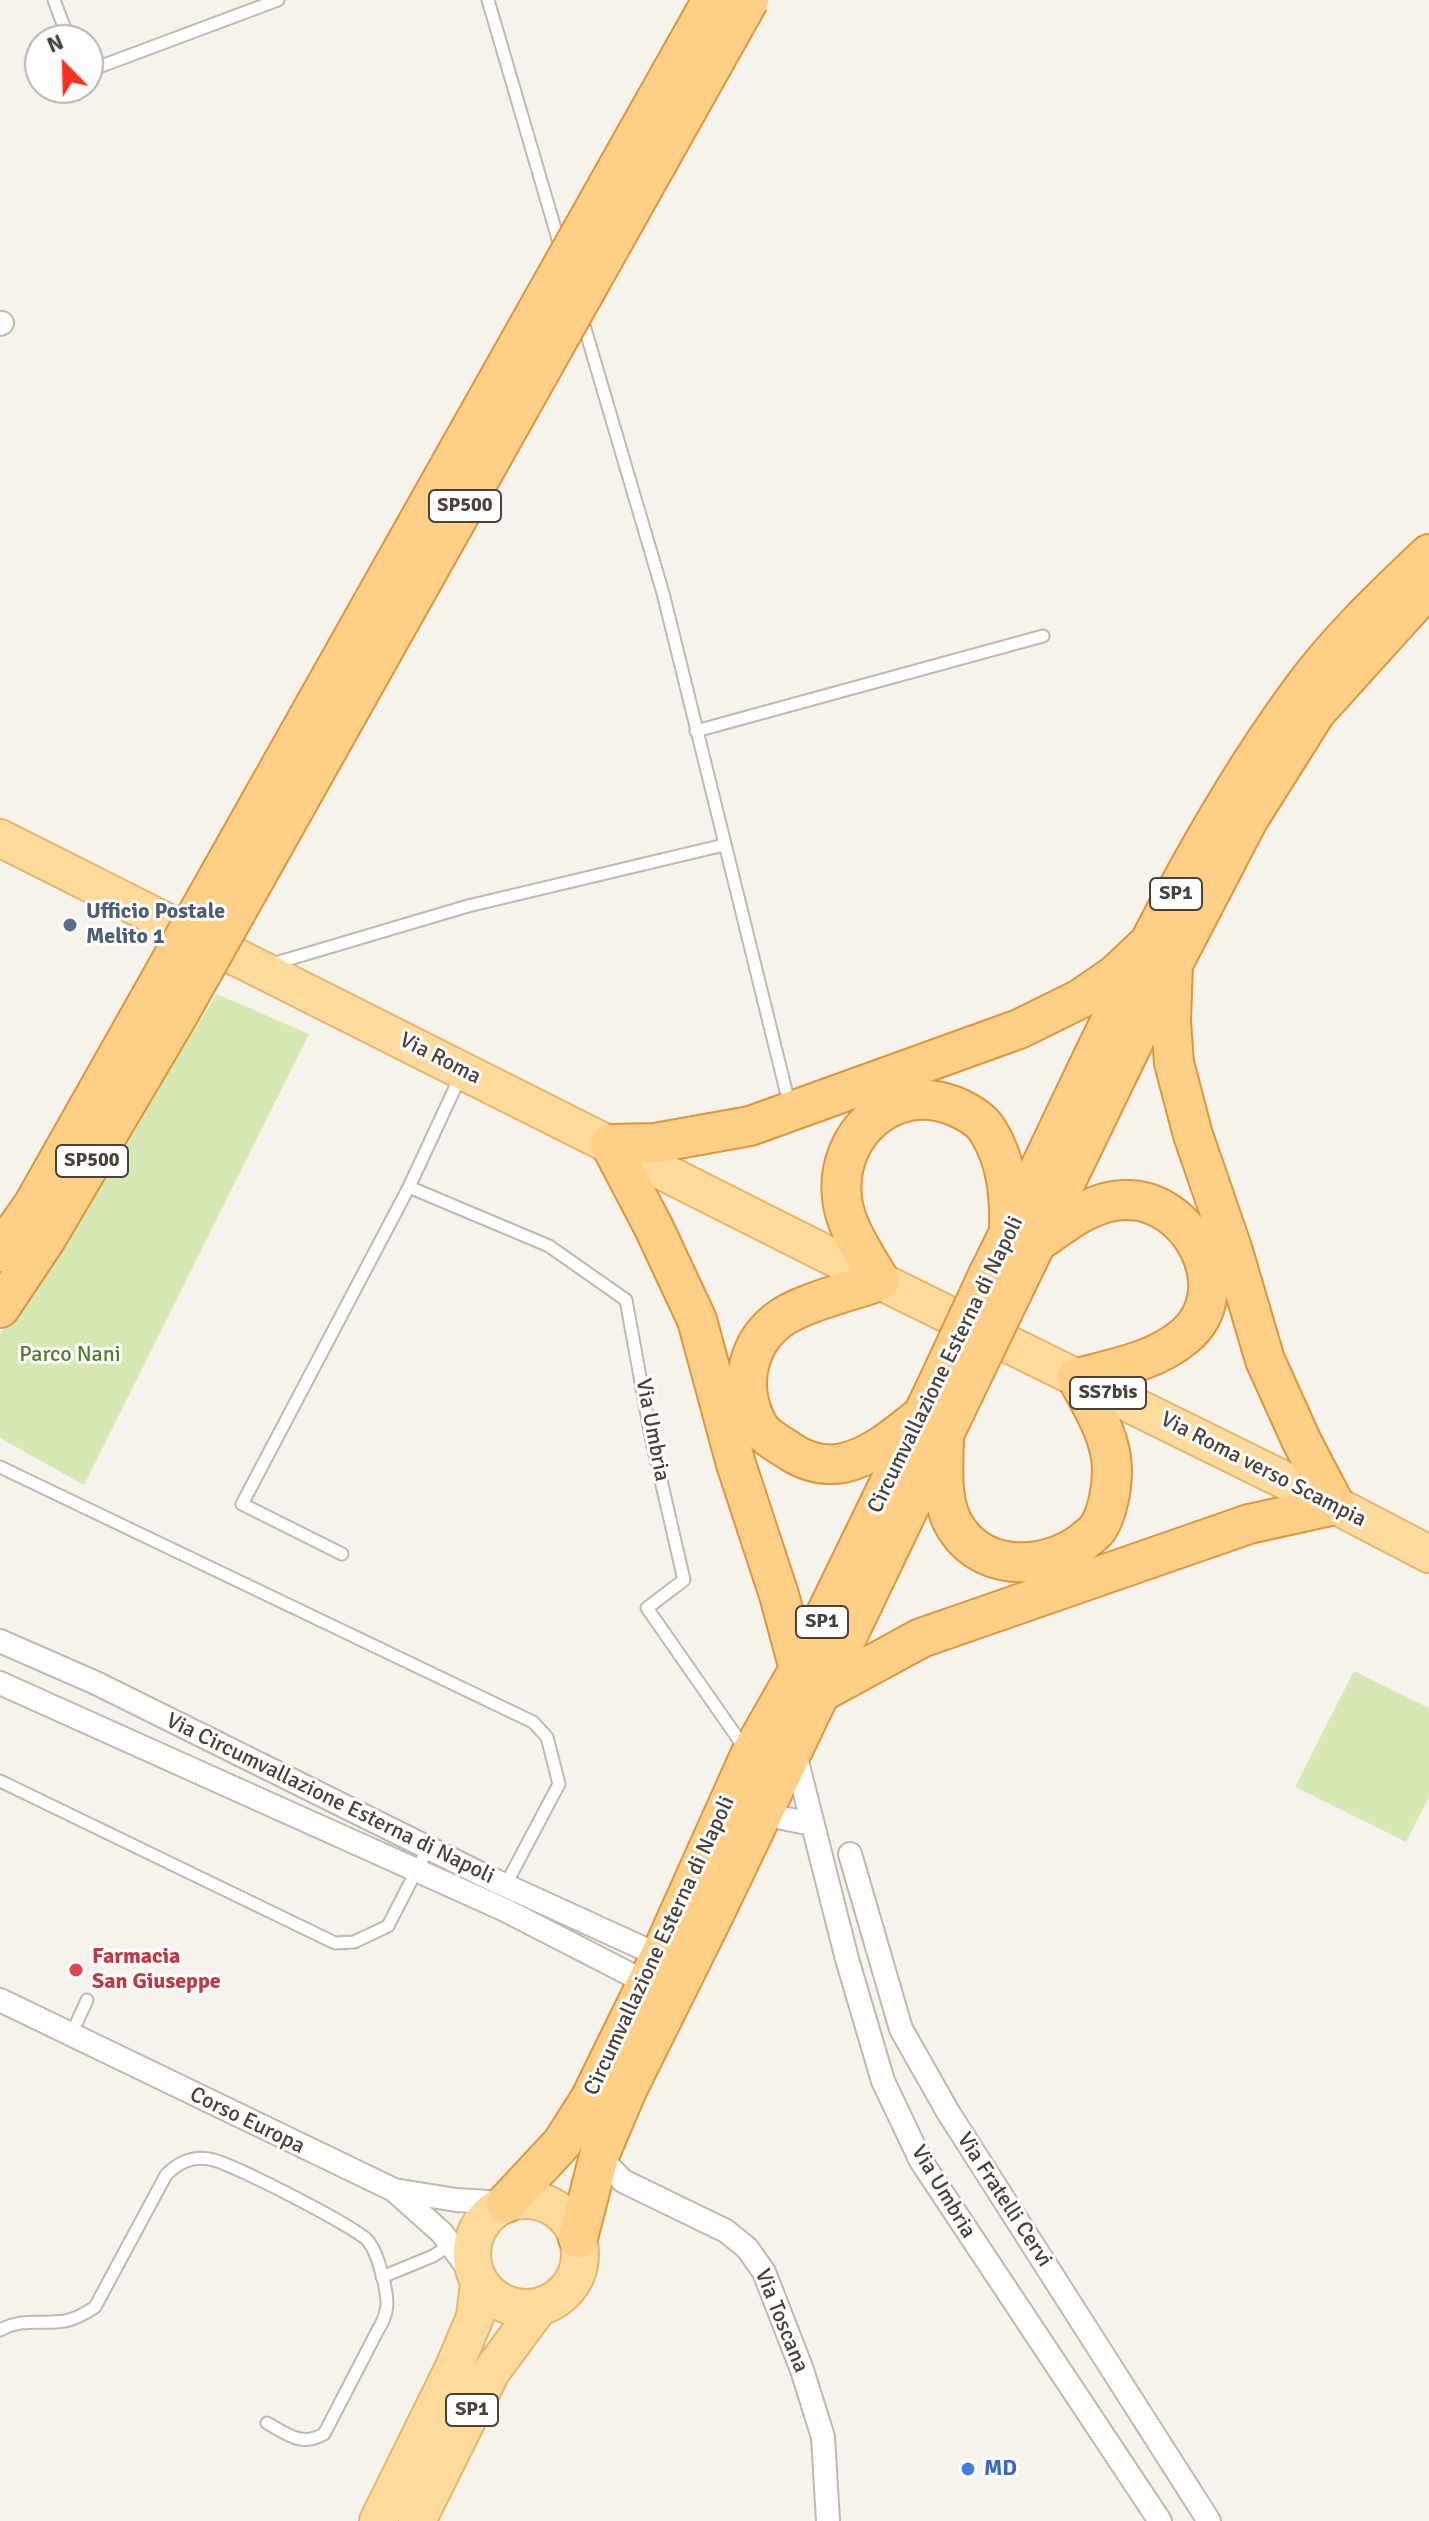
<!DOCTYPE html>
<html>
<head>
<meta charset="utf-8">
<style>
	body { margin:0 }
	#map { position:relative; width:1429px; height:2521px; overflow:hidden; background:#f6f2ec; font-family:Signika,sans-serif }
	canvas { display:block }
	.north { position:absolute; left:24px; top:24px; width:80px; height:80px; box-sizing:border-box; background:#fff; border:2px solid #b7b3b0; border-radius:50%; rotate:337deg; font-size:22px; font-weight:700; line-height:32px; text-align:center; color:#4a4239 }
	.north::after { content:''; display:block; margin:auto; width:28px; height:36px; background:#f9301f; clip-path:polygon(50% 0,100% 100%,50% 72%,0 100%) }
</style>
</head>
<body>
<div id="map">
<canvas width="1429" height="2521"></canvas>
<div class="north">N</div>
</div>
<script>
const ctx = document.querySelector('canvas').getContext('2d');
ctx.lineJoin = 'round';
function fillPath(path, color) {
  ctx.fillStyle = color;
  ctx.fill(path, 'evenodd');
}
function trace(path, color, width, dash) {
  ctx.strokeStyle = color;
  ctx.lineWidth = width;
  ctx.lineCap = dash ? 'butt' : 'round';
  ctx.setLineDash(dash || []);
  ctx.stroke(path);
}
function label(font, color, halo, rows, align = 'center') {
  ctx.font = font + ' Signika,sans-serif';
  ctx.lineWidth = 6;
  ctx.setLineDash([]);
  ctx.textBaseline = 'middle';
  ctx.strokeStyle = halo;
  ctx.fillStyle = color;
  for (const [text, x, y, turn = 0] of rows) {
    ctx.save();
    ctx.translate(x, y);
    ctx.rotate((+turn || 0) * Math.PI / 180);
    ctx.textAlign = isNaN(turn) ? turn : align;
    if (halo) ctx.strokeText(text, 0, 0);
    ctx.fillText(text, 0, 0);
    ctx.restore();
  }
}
fillPath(new Path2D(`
	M217 994 309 1034 84 1485 0 1438V1334Z
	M1354 1671 1429 1708V1797L1406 1842 1295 1787Z`), '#d6e9b5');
const service = new Path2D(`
	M54 0 69 40
	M488 0 561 249
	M88 71 278 0
	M581 315 663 593 790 1107
	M696 731 1043 636
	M269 965 468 906 724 845
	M409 1187 549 1246 626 1300 651 1437 684 1580 647 1608 746 1750
	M0 1467 533 1722 547 1737 559 1784 505 1886
	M342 1554 242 1504 409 1187 461 1075
	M0 1781 335 1943 354 1942 388 1926 428 1848
	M71 2035 87 2000
	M382 2277 433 2256 450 2245
	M0 2330C25 2317 40 2325 65 2321 76 2319 86 2313 95 2307L166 2175C178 2163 191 2156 209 2159 228 2161 356 2227 368 2241 378 2253 390 2296 386 2311 385 2317 382 2323 379 2328L324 2434C301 2447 287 2434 267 2423`);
const minor = new Path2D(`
	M0 324 2 323
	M0 1641 96 1683 485 1876 660 1956
	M0 1683 505 1910 647 1983
	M794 1750 847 1959 883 2081 921 2161 1160 2521
	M762 1814 812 1824
	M850 1854 901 2029 948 2112 1209 2521
	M0 2000 394 2190 456 2200 506 2203
	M599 2156 623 2181 726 2231 747 2248 764 2272 802 2370 823 2437 828 2521
	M395 2191 442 2233 479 2283`);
const primary = new Path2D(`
	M0 838 880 1281 1335 1505 1429 1554
	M472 2254a54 54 0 1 1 108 0a54 54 0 1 1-108 0Z
	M378 2521 454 2367 475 2317 479 2283
	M417 2521 491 2372 539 2307`);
const trunk = new Path2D(`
	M0 1252 33 1205 150 998
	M987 1277C1084 1083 1172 866 1301 691 1338 640 1384 597 1429 554
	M1013 1291 1146 1016 1248 820 1316 712 1429 587
	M0 1308 46 1239 180 1012
	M916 1420C895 1437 871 1457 843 1463 823 1467 807 1462 791 1452 781 1445 763 1436 758 1425 738 1389 746 1346 777 1321 799 1303 852 1291 880 1281 866 1256 845 1228 842 1198 835 1135 892 1081 954 1106 966 1111 981 1119 988 1131 1007 1161 1010 1196 1009 1231
	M944 1441C943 1470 940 1507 958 1531 987 1573 1048 1569 1084 1541 1088 1537 1095 1533 1098 1528 1108 1512 1112 1488 1112 1469 1111 1435 1092 1407 1077 1378 1115 1368 1154 1362 1185 1336 1239 1290 1190 1197 1124 1200 1090 1201 1063 1225 1036 1243
	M799 1669 779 1595 736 1464 697 1320 654 1228 610 1144 655 1143 750 1126 1019 1029 1080 999 1115 975 1151 941
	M820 1693 921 1638 1249 1524 1335 1505 1302 1442 1265 1360 1232 1248 1193 1135 1174 1063 1171 1021 1173 964
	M506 2203 562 2143 590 2099 660 1956 750 1755 799 1669 937 1385
	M578 2238 599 2156 627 2090 713 1917 963 1395`);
trace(service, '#c2b9ae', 15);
trace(minor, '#c2b9ae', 26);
trace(primary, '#e4b76b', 40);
trace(trunk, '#de973d', 42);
trace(service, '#fff', 11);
trace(minor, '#fff', 22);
trace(primary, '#fedb9d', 36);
trace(trunk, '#fecf86', 38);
const trunkBridge = new Path2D(`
	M150 998 712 0
	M180 1012 749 0
	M937 1385 987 1277
	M963 1395 1013 1291`);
trace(trunkBridge, '#de973d', 42, []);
trace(trunkBridge, '#fecf86', 38);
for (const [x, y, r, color] of [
	[70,925,8,"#5c6f8a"],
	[76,1970,8,"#e0444e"],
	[968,2469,8,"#3f7fe0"]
]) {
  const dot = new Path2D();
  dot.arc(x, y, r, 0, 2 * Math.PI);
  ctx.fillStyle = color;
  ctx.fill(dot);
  trace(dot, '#fff', 3);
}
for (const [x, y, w] of [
	[465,506,72],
	[1176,894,52],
	[92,1161,72],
	[1108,1393,76],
	[822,1622,52],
	[472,2410,52]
]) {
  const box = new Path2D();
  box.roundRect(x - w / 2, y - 16, w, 32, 6);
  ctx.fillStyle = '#fff';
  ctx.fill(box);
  trace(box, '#4a4239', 2);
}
label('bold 20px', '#4a4239', null, [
	["SP500",465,506],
	["SP1",1176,894],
	["SP500",92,1161],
	["SS7bis",1108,1393],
	["SP1",822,1622],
	["SP1",472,2410]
]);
label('bold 22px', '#4e5e75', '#fff', [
	["Ufficio Postale",86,912],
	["Melito 1",86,937]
], 'left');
label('22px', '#4a4239', '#fff', [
	["Via Roma",440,1059,27],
	["Circumvallazione Esterna di Napoli",946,1365,-64],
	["Via Umbria",652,1430,79],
	["Via Roma verso Scampia",1263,1470,27],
	["Via Circumvallazione Esterna di Napoli",330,1799,26],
	["Circumvallazione Esterna di Napoli",660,1946,-65],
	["Corso Europa",247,2121,26],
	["Via Umbria",943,2192,59],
	["Via Fratelli Cervi",1004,2200,57],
	["Via Toscana",781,2321,68]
]);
label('22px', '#507d2b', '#fff', [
	["Parco Nani",70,1355]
]);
label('bold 22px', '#be3a42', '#fff', [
	["Farmacia",92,1957],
	["San Giuseppe",92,1982]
], 'left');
label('bold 22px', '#366cbe', '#fff', [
	["MD",984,2469]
], 'left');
</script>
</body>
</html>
